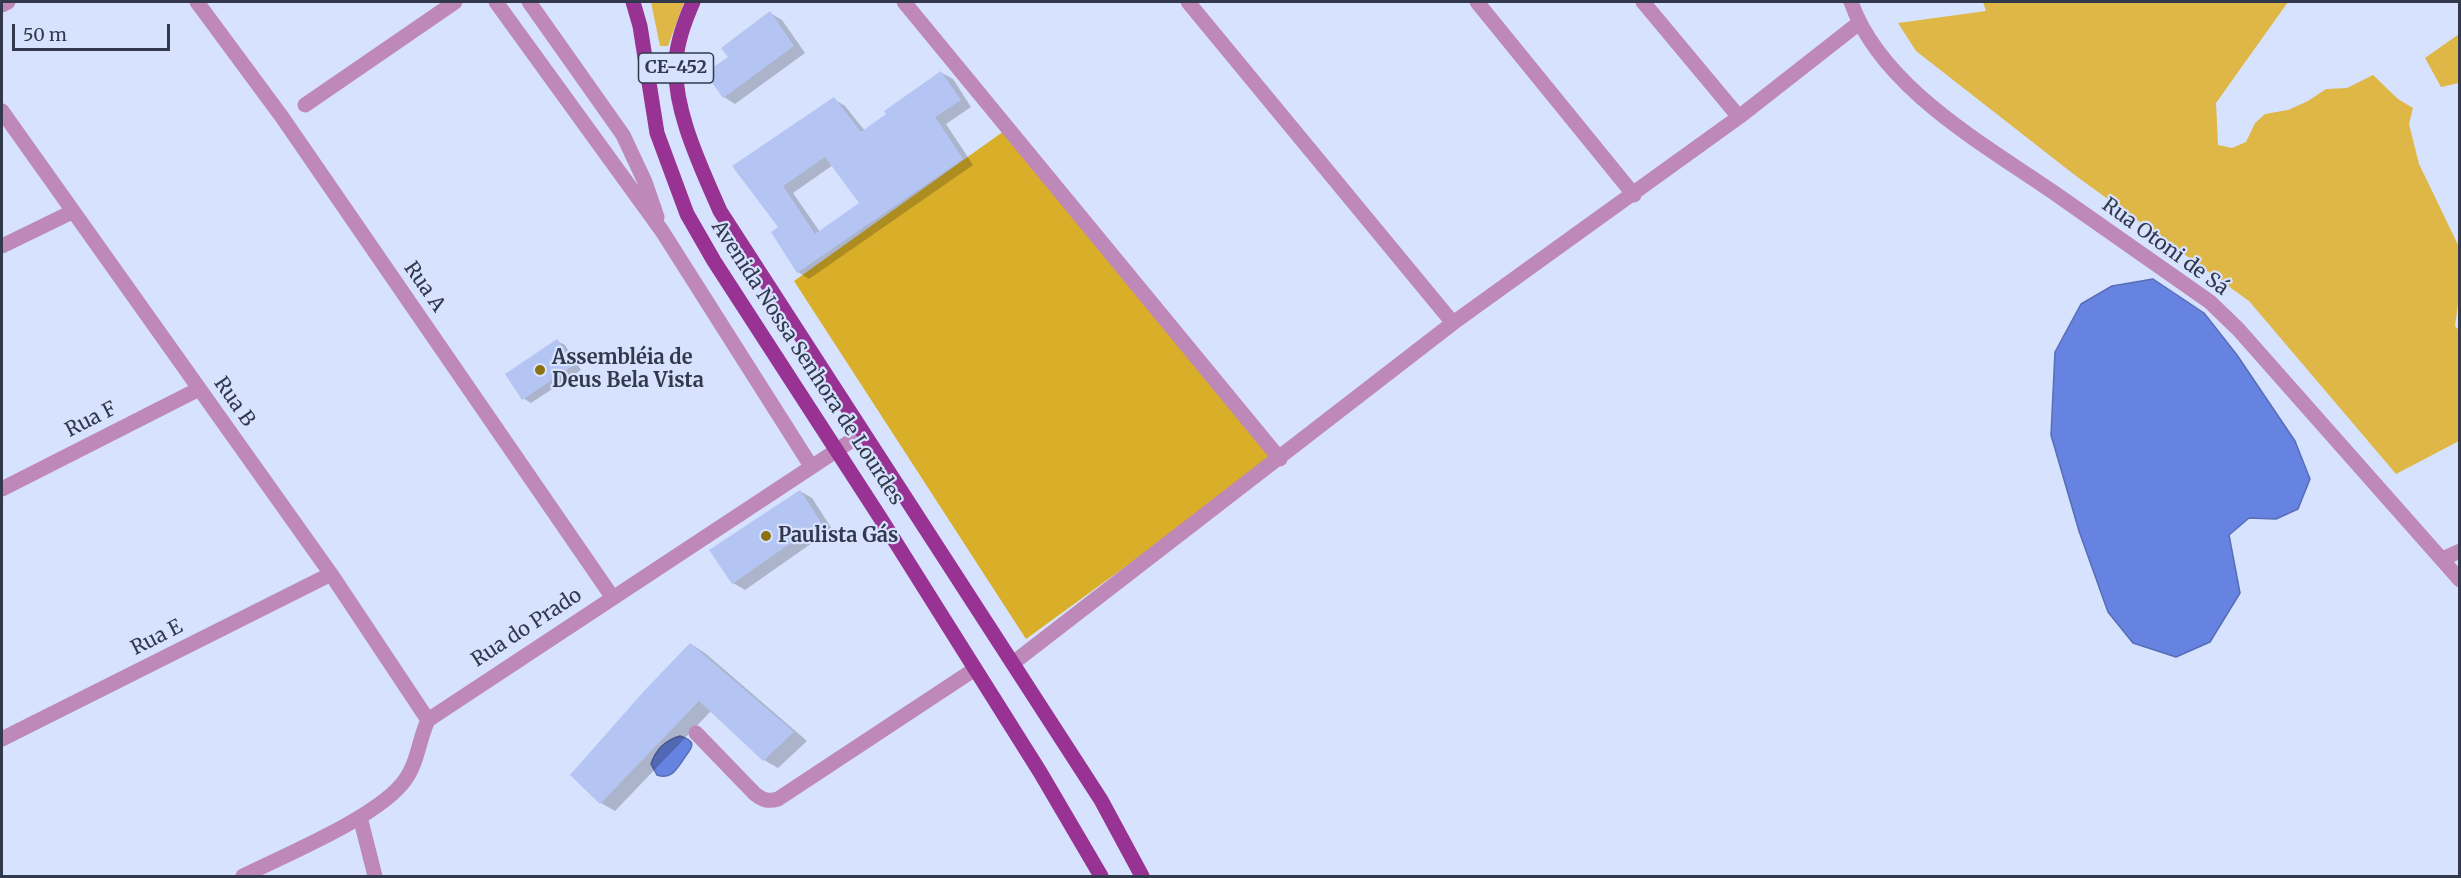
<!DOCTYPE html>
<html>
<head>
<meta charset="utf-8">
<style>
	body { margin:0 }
	#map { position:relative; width:2461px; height:878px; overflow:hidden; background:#d7e2fe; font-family:Merriweather,serif }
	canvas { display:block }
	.frame { position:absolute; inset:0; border:3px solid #32394c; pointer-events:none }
	.scale { position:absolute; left:12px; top:24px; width:158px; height:27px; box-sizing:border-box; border:3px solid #32394c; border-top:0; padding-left:8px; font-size:18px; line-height:21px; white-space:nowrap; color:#32394c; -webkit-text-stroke:4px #d7e2fe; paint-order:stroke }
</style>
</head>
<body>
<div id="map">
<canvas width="2461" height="878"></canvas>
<div class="frame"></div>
<div class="scale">50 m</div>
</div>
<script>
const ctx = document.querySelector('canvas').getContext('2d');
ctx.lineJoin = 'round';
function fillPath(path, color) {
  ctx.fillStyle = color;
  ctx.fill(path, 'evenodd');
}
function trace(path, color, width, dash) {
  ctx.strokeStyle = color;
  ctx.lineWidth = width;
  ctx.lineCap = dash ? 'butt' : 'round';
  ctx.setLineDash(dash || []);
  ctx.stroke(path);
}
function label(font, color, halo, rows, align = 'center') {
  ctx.font = font + ' Merriweather,serif';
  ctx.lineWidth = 4.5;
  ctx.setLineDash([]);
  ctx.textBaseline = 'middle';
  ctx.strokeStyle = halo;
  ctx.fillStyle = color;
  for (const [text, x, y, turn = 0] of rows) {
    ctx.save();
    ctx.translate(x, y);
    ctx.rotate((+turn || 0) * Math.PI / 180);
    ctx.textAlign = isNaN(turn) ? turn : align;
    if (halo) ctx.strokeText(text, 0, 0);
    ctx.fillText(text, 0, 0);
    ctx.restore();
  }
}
fillPath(new Path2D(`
	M651 2H684L668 46H660Z
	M1983 2H2288L2216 103 2218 145 2232 148 2246 142 2255 123 2265 114 2288 110 2308 101 2326 89 2347 88 2373 75 2398 99 2413 108 2409 124 2419 164 2459 247 2460 289 2455 326 2460 331 2459 441 2396 474 2249 301 2076 176 1916 51 1898 23 1986 11Z
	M2459 34V83L2441 87 2425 58Z`), '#deb746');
fillPath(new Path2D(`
	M1004 131 1272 460 1026 639 794 281Z`), '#d9af29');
const water = new Path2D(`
	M2153 279 2204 313 2237 355 2295 441 2310 479 2298 509 2276 519 2249 518 2229 535 2240 593 2210 642 2176 657 2133 643 2108 612 2079 531 2051 435 2055 352 2081 304 2112 286Z
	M680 736C700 742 690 749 683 760 676 770 671 780 657 775L651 764C656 749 666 740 680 736Z`);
fillPath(water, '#6783e2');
trace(water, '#576db5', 1.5);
fillPath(new Path2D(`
	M770 13 782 20 805 53 735 104 724 97 730 57Z
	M942 73 953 79 971 107 946 124 973 165 809 279 798 272 780 227 734 167 834 99 845 106 865 131ZM833 165 861 203 820 232 793 193Z
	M557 341 565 345 581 370 531 403 523 398Z
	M800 491 812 498 832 529 745 590 733 583Z
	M691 644 705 653 807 741 778 768 764 760 711 711 615 811 601 803 572 775Z`), '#0003');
fillPath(new Path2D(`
	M770 11 794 46 723 98 705 73 728 57 721 48Z
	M941 71 961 100 935 117 963 159 797 273 771 232 778 227 732 166 834 97 861 132 886 114 884 111ZM825 157 859 203 815 234 783 186Z
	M557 339 574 365 522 400 505 374Z
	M800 490 821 522 732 584 709 550Z
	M690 643 794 732 763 761 699 701 600 804 570 775 644 691Z`), '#b4c5f4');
trace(new Path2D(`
	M197 2 282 117 613 598
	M496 2 662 231 811 466
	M529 2 623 135 645 182 657 217
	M904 2 1280 459
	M1188 2 1453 323
	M1477 2 1634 195
	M1643 2 1739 117
	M1851 2C1881 87 1982 143 2053 192 2105 229 2158 265 2210 302L2238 329 2460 580
	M2 5 8 2
	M305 105 455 2
	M2 111 331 574 428 720
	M2 246 72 212
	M2 489 199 389
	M2442 559 2460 551
	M1013 663 1453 323 1739 117 1859 23
	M696 733 755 794C763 800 768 802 778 799L975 669
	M2 739 331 574
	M360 817 375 876
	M243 876C285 855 380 816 405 780 418 762 419 739 428 720L863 433`), '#be88b9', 15);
trace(new Path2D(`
	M633 2 640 26 657 133 687 214 714 261 881 519 1040 772 1101 876
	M693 2C685 20 678 39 676 59 672 108 701 167 720 211L1101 800 1142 876`), '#983393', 15);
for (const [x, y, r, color] of [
	[540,370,6,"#8c7012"],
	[766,536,6,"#8c7012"]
]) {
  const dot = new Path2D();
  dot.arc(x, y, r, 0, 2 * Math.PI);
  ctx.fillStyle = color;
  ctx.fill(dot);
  trace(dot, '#d7e2fe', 2);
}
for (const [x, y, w] of [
	[676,68,75]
]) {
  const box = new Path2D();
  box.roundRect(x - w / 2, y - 15, w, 30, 4.5);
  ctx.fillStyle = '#d7e2fe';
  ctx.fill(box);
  trace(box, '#32394c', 1.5);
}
label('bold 18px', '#32394c', null, [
	["CE-452",676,68]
]);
label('20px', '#32394c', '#d7e2fe', [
	["Rua Otoni de Sá",2165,247,36],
	["Rua A",424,287,55],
	["Avenida Nossa Senhora de Lourdes",807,363,57],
	["Rua B",234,402,55],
	["Rua F",91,420,-27],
	["Rua do Prado",527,628,-33],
	["Rua E",157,638,-27]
]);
label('bold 20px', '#32394c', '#d7e2fe', [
	["Assembléia de",552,358],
	["Deus Bela Vista",552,381],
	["Paulista Gás",778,536]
], 'left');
</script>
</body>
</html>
